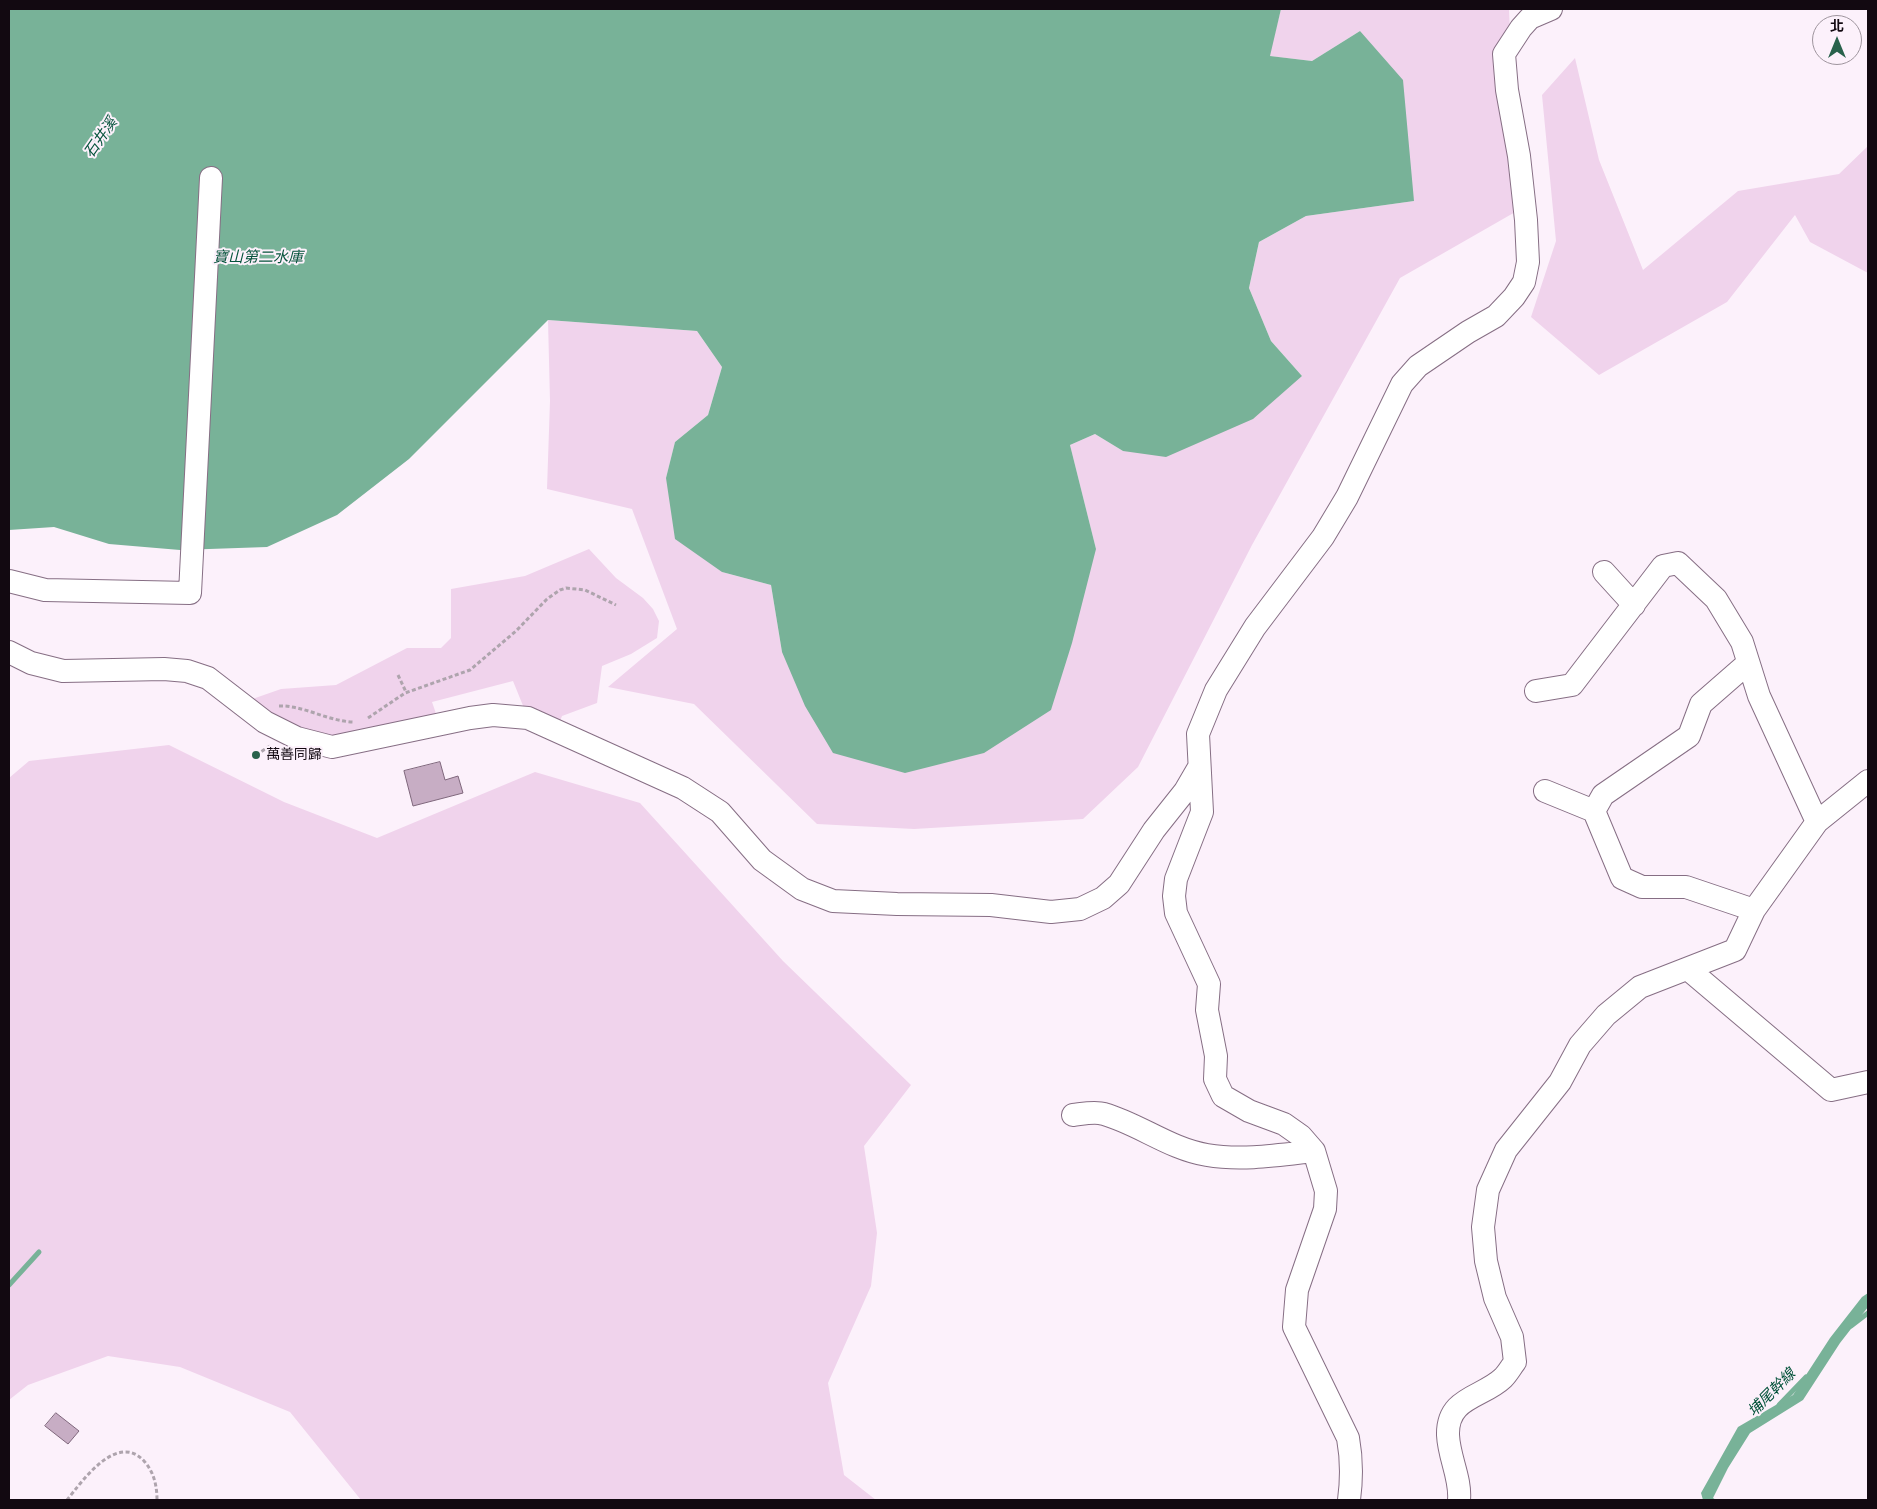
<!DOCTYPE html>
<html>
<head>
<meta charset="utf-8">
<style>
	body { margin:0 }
	#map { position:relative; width:1877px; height:1509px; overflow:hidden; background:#fcf1fb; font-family:Manrope,"Noto Sans TC",sans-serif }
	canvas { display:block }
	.frame { position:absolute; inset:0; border:10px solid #120911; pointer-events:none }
	.north { position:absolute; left:1812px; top:15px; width:50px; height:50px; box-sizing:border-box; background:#fcf1fb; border:1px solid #9e949d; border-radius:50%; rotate:0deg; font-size:14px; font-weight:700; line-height:20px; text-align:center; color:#120911 }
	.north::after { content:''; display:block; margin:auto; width:18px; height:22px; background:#29624c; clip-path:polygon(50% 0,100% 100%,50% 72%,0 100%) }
</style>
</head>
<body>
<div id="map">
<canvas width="1877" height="1509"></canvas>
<div class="frame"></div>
<div class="north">北</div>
</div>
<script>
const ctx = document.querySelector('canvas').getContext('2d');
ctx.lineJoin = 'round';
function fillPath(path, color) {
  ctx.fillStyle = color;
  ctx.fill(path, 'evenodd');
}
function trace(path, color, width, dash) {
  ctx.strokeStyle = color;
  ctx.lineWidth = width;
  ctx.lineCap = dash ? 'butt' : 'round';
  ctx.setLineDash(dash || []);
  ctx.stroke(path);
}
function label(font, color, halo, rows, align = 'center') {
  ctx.font = font + ' Manrope,"Noto Sans TC",sans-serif';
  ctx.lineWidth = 4;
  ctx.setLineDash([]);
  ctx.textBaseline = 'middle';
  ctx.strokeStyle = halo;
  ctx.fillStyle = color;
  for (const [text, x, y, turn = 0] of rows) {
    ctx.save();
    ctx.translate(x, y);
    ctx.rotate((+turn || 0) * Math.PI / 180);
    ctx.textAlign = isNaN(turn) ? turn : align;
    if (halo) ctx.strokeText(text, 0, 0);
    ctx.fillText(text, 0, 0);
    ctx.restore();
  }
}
fillPath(new Path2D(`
	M1281 9H1509L1517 211 1400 278 1252 545 1138 767 1083 819 914 829 817 824 694 704 608 687 677 629 632 509 547 489 550 401 548 320 697 331 722 367 708 415 675 442 666 478 722 572 771 585 782 652 1096 549 1070 445 1095 434 1123 451 1302 376 1271 341 1249 288 1259 242 1306 216 1414 201 1360 31 1312 61 1269 56Z
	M1575 58 1599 160 1643 270 1738 191 1839 174 1868 146V273L1810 242 1795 215 1727 302 1599 375 1531 317 1556 241 1542 95Z
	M589 549 616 578 643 598 653 609 659 621 657 638 631 654 602 666 597 703 562 716 556 731 528 718 513 681 432 702 440 725 332 747 241 703 281 689 336 685 407 648H441L451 638V589L525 576Z
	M169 745 284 802 377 838 535 772 640 803 783 961 911 1085 864 1146 877 1233 871 1286 828 1383 844 1475 876 1500H361L290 1412 180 1367 108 1356 28 1385 9 1400V778L29 761Z`), '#f0d3ec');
fillPath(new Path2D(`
	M9 9H1281L1270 56 1312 61 1360 31 1403 80 1414 201 1306 216 1259 242 1249 288 1271 341 1302 376 1253 419 1166 457 1123 451 1095 434 1070 445 1096 549 1072 643 1051 710 984 753 905 773 833 753 805 706 782 652 771 585 722 572 675 539 666 478 675 442 708 415 722 367 697 331 548 320 409 459 337 515 267 547 180 550 109 544 54 527 9 530Z
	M1868 1293V1307L1840 1343 1803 1400 1750 1433 1728 1468 1713 1498 1716 1500H1703L1701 1493 1738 1427 1793 1395 1830 1338 1862 1297Z`), '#78b298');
trace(new Path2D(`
	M9 1285 39 1252
	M1851 1326 1868 1313
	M1779 1405 1806 1377`), '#78b298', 5);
const building = new Path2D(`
	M440 762 445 780 458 776 463 793 413 806 404 771Z
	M56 1413 79 1431 68 1444 45 1426Z`);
fillPath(building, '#c7adc4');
trace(building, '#7f677c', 1);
const minor = new Path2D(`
	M1604 572 1634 605
	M9 581 45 590 190 593 211 178
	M9 652 31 663 63 671 164 669 187 671 208 678 265 722 297 738 332 747 470 718 493 715 528 718 683 788 720 812 762 860 802 889 833 901 897 904 991 905 1051 912 1080 909 1103 898 1119 884 1154 830 1185 791 1199 767
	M1748 663 1701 704 1689 736 1603 795 1594 811 1622 878 1642 887H1686L1754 910
	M1536 691 1572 685 1663 566 1678 563 1716 599 1742 642 1759 696 1817 822
	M1545 791 1594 811
	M1688 969 1831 1090 1868 1082
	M1073 1115C1082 1114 1095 1111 1104 1114 1139 1124 1170 1149 1207 1155 1242 1161 1279 1155 1314 1151
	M1349 1500C1352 1478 1352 1460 1348 1438L1294 1327 1297 1290 1325 1209 1326 1191 1314 1151 1301 1136 1284 1124 1249 1111 1223 1096 1215 1079 1216 1056 1207 1010 1209 984 1176 913 1174 896 1176 879 1202 812 1198 734 1216 690 1255 627 1323 537 1347 497 1402 384 1418 366 1468 332 1496 316 1514 297 1524 282 1528 262 1526 220 1519 156 1507 90 1504 54 1521 28 1530 18 1551 9
	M1459 1500C1461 1478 1449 1458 1448 1435 1447 1397 1482 1398 1503 1378 1508 1373 1511 1367 1515 1362L1512 1337 1495 1298 1486 1261 1483 1227 1488 1190 1506 1150 1560 1082 1580 1045 1606 1015 1640 987 1735 950 1754 910 1817 822 1868 781`);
trace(minor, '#866e84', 24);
trace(new Path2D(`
	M398 675 406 692
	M279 706C303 705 327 721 353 722
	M368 718 405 693 470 670 516 631 547 599 560 590 566 588 585 590 616 605
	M256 755 270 746
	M67 1500C83 1480 117 1432 144 1461 154 1472 157 1486 157 1500`), '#aea4ad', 3, [4, 2.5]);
trace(minor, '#fff', 22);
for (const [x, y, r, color] of [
	[256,755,5,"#29624c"]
]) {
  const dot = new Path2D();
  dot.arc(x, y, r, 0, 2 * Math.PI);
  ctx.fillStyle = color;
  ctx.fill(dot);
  trace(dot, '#fcf1fb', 2);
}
label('14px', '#120911', '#fcf1fb', [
	["萬善同歸",266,755]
], 'left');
label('italic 15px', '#05533b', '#fcf1fb', [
	["石井溪",101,138,-55],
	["寶山第二水庫",258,258],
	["埔尾幹線",1772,1393,-45]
]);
</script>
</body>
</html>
